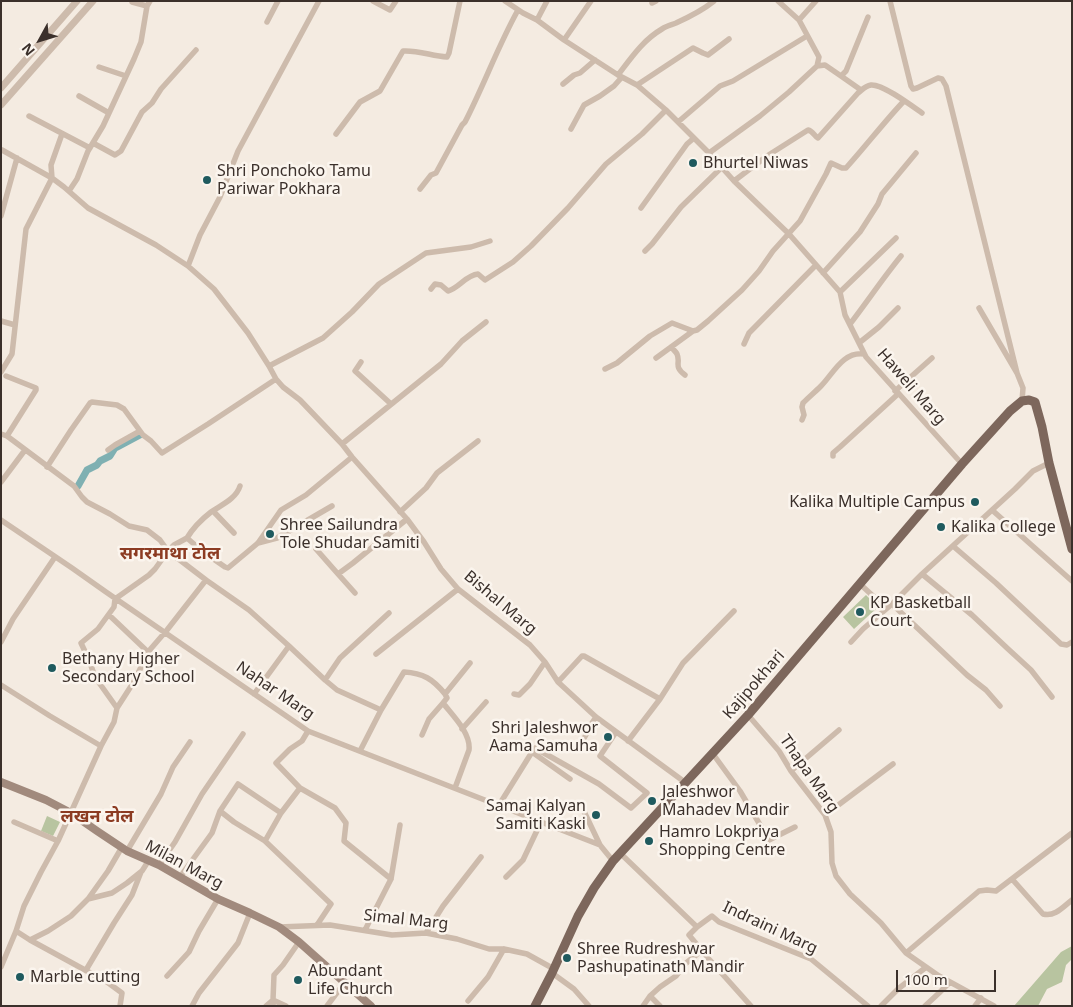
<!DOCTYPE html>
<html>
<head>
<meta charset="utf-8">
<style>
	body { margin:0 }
	#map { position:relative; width:1073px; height:1007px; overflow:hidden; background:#f4ebe1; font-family:"Noto Sans",sans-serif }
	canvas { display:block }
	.frame { position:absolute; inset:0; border:2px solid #3b302b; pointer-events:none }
	.north { position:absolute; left:15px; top:15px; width:50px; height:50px; -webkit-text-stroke:4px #fbf5ee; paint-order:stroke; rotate:231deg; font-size:14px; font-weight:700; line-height:20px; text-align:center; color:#3b302b }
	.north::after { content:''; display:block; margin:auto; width:18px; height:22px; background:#3b302b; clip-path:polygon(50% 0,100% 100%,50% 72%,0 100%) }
	.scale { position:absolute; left:896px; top:970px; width:100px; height:22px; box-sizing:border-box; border:2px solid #3b302b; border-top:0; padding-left:6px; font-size:15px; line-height:18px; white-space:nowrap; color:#3b302b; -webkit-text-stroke:4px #fbf5ee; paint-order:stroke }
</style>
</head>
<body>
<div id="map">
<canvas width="1073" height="1007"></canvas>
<div class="frame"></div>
<div class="north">N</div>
<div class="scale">100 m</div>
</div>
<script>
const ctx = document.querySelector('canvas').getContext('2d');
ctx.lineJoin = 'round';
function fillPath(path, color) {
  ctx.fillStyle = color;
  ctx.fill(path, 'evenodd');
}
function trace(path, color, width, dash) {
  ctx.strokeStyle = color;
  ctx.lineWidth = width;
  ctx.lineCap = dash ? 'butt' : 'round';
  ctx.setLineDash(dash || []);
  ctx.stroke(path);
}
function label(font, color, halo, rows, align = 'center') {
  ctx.font = font + ' "Noto Sans","Noto Sans Devanagari",sans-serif';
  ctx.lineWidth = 5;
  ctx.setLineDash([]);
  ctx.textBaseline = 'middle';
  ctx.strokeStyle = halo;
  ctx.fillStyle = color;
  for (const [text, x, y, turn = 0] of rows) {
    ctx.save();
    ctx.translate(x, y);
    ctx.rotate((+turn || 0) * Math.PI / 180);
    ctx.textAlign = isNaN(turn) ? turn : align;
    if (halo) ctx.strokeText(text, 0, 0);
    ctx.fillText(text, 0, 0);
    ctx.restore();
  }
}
fillPath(new Path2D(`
	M866 595 878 607 854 629 843 617Z
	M47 816 60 822 53 836 41 831Z
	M1072 946V959L1066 965 1062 982 1047 989 1038 1006H1014L1061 952Z`), '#b8c4a0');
trace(new Path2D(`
	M78 486 87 470 97 465 100 461 110 456 115 448 119 446 140 435`), '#7fb0b2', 7);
trace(new Path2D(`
	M373 1 390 10 396 1
	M505 1 523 13 537 20 564 40 618 75 637 85 666 110 709 153 734 181 789 234 840 292 845 315 866 357 962 464
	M890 1 911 86 913 89 917 88 938 78 942 79 946 86 1017 373
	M132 2 147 6
	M652 3 656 1
	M537 20 547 1
	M799 20 816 1
	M267 22 278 1
	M564 40 591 1
	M817 66 825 65 841 76 846 71 868 17
	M99 67 126 76
	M618 75C631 58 643 40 662 29 666 26 671 25 676 23 689 17 703 10 714 1
	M841 76 861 90
	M563 84 574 75 580 73 595 60
	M637 85 693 48 703 53 708 55 729 39
	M79 96 109 113
	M29 116 90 148
	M678 122 720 86 733 81 807 36
	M571 129 584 105 600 96 614 86 622 77
	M336 134 360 102 380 91 403 51C418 50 432 56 447 57L449 53 460 1
	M93 143 115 155 121 151 142 112 152 103 161 89 196 50
	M2 150 52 178 64 187 88 208 156 245 188 266 214 289 248 333 269 366 276 379 283 387 300 400 342 444 352 457 407 519 424 542 441 569 458 589 530 645 545 662 558 682 596 717 686 783
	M709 153 760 116 789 92 817 66 819 57 799 20 778 1
	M734 181 767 156 808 130C813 131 814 136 818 138L858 93C862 90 865 86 871 85 883 84 912 106 922 113
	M420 189 431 175 436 173 462 125 465 122C484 85 498 46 518 10
	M69 191 77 179 88 151 103 126 134 59 141 42 147 6 150 1
	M641 208 687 144 694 138
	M1 216 17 158
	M645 251 652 244 681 207 722 167
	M188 266 200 235 220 197 238 151 319 1
	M823 273 860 232 878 204 882 194 916 153
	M431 289 435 284 441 285 448 291C459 288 466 275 478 274L485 280 513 262 531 246 568 208 606 164 642 134 666 110
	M840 292 896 238
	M979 308 1017 373 1023 388 1022 401
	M1 321 15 325
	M850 324C867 302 883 278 901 256
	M859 343 879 327 898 308
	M744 344 749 333 816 265
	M671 347C673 349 676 352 677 354 681 363 673 366 685 375
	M656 358 693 331 697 330 708 321 742 290 759 271 773 251 800 221 826 174 831 163 842 168H846C866 146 884 122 904 101
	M361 362 355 371 391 404
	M269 366 323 338 352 312 379 284 426 253 471 247 490 241
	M605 369 617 363 650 336 672 323 693 331
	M1 372 12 354 26 229 52 178 51 165 62 134
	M6 376 36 388V390L7 436
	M895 391 932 358
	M802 420 804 415 802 407 803 403C809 397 815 392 821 386 833 374 843 351 864 354
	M1 434 7 436 74 486 82 497 87 502 110 514 129 526 147 530 160 540 168 551 206 580 249 610 289 646 254 694
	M342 444 441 364 462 341 486 322
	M108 450 115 445 140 431
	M833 456V453L840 447 898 394
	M47 467 71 430 90 403 92 402 117 405 124 409 143 435 151 441 162 453 208 424 276 379
	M1 482 25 450
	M992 510 1072 581
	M213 511 234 533
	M400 512 426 488 437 473 478 441
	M1 520 72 568 106 592 308 731 600 845 613 861
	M187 538C193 528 202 519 211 512 221 505 236 499 240 486
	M258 543 277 538 332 506
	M953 546 996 583 1061 644 1067 645 1072 642
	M316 549 338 574
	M922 574 1015 489 1033 471 1049 463
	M860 584 886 608
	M355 593 338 574 353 563 407 519
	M115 599 149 575 155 569 168 551 174 545 187 538 202 551 225 567 228 568 258 543 281 510 306 495 352 457
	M892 604 967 675 986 690 1000 706
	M109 615 148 652 167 630 206 580
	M1 642 13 619 55 557
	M851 642 863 629 892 604 922 574 972 615 1007 648 1031 670 1052 697
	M289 646 325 680 340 658 389 613
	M376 654 458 589
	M325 680 337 690 381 710 360 751
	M558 682 582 656H584L660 699
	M1 685 50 716 101 746
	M514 694 519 695 530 684 545 662
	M443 703 447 698 445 694 470 663
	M117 708 135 680 148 652
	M381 710 404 672C423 673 433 679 445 694
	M748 715 779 751 791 771 825 815 831 832 832 863 836 876 850 894 881 923 906 953 939 976 994 1006
	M462 729 486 702
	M308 731 302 741 290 749 276 763 300 788 335 808 346 823 344 841 391 879
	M422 735 429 719 443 703C453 716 471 733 469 750L455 788
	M628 741 660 699 683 663 734 611
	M579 747 587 733 590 726 596 717
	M532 752 535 748 599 784 631 808 647 793 600 756 616 732
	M713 754 740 791 769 840 795 827
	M791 771 839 730
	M580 803 600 845
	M499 805 532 752 570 779
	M220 811 234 822 265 841 281 813 300 788
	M825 815 893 764
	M14 822 58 841
	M265 841 331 904 317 925
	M127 851 161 794 173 767 190 742
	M620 853 697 927
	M159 865 175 842 202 794 243 734
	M180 877 212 833 220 811 238 784 281 813
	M506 877 523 860 541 822
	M1012 879 1043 914C1055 917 1063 907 1072 900
	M88 899 108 871 122 847
	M279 927 330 925 392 935 426 933 457 939 489 949H504L527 954 554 969
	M365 930 391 879 400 825
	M16 931 30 940 48 931 71 916 88 899 112 893 127 883 142 871 149 860
	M426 933 443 906 481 857
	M30 940 107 982 122 993 120 1006
	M906 953 979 891 987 890 996 891 1072 833
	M1 967 16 931 24 906 41 872 58 841 101 746 114 722 117 708 95 677 89 660 81 643 98 629 114 607 115 599
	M86 970 114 923 132 895 141 872
	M552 973 574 989 589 1006
	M167 976 189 952 199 931 218 899
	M650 996 660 1006
	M468 1001 488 977 504 949
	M192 1006 199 993 238 943 250 913
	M266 1006 273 1000 274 975 283 965 299 942
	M273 1006V1000L286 1006
	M327 1006 345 982
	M643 1006 650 996 660 987 676 976 685 964 701 951
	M751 1006 708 958 689 935 697 927 712 916 719 922 811 959 868 1006
	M881 1006 898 989 925 968
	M925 1006 939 993 950 982
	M975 1006 981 998`), '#cdbbac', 5.5);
trace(new Path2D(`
	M1 88 77 1
	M1 105 93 1`), '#cdbbac', 7);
trace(new Path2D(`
	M1 782 46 800 71 813 97 831 127 851 159 865 218 899 250 913 279 927 299 942 371 1006`), '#a18a7d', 8);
trace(new Path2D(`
	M535 1006 552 973 578 916 594 888 613 861 748 715 962 464 1010 411 1022 401 1029 400 1035 402 1042 427 1049 463 1072 549`), '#7d675c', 9);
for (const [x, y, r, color] of [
	[693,163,5,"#1f5a5e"],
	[207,180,5,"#1f5a5e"],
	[975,502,5,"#1f5a5e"],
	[941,527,5,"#1f5a5e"],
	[270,534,5,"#1f5a5e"],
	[860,612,5,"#1f5a5e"],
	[52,668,5,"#1f5a5e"],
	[608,737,5,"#1f5a5e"],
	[652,801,5,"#1f5a5e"],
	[596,815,5,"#1f5a5e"],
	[649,841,5,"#1f5a5e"],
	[567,958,5,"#1f5a5e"],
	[20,977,5,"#1f5a5e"],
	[298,980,5,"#1f5a5e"]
]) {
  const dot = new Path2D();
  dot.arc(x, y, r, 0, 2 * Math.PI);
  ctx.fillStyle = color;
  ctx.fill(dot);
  trace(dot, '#fbf5ee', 2);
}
label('16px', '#3b302b', '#fbf5ee', [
	["Bhurtel Niwas",703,163],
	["Shri Ponchoko Tamu",217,171],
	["Pariwar Pokhara",217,189],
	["Kalika Multiple Campus",965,502,"right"],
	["Shree Sailundra",280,525],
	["Tole Shudar Samiti",280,543],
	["Kalika College",951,527],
	["KP Basketball",870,603],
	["Court",870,621],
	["Bethany Higher",62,659],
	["Secondary School",62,677],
	["Shri Jaleshwor",598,728,"right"],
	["Aama Samuha",598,746,"right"],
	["Jaleshwor",662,792],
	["Mahadev Mandir",662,810],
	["Samaj Kalyan",586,806,"right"],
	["Samiti Kaski",586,824,"right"],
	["Hamro Lokpriya",659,832],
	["Shopping Centre",659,850],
	["Shree Rudreshwar",577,949],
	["Pashupatinath Mandir",577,967],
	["Abundant",308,971],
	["Life Church",308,989],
	["Marble cutting",30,977]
], 'left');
label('16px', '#3b302b', '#fbf5ee', [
	["Haweli Marg",911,387,49],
	["Bishal Marg",500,603,40],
	["Kajipokhari",754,685,-49],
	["Nahar Marg",275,691,34],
	["Thapa Marg",809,774,55],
	["Milan Marg",184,865,28],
	["Simal Marg",406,920,6],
	["Indraini Marg",770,928,25]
]);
label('bold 18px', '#8c3b22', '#fbf5ee', [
	["सगरमाथा टोल",170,554],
	["लखन टोल",97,817]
]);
</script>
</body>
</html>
